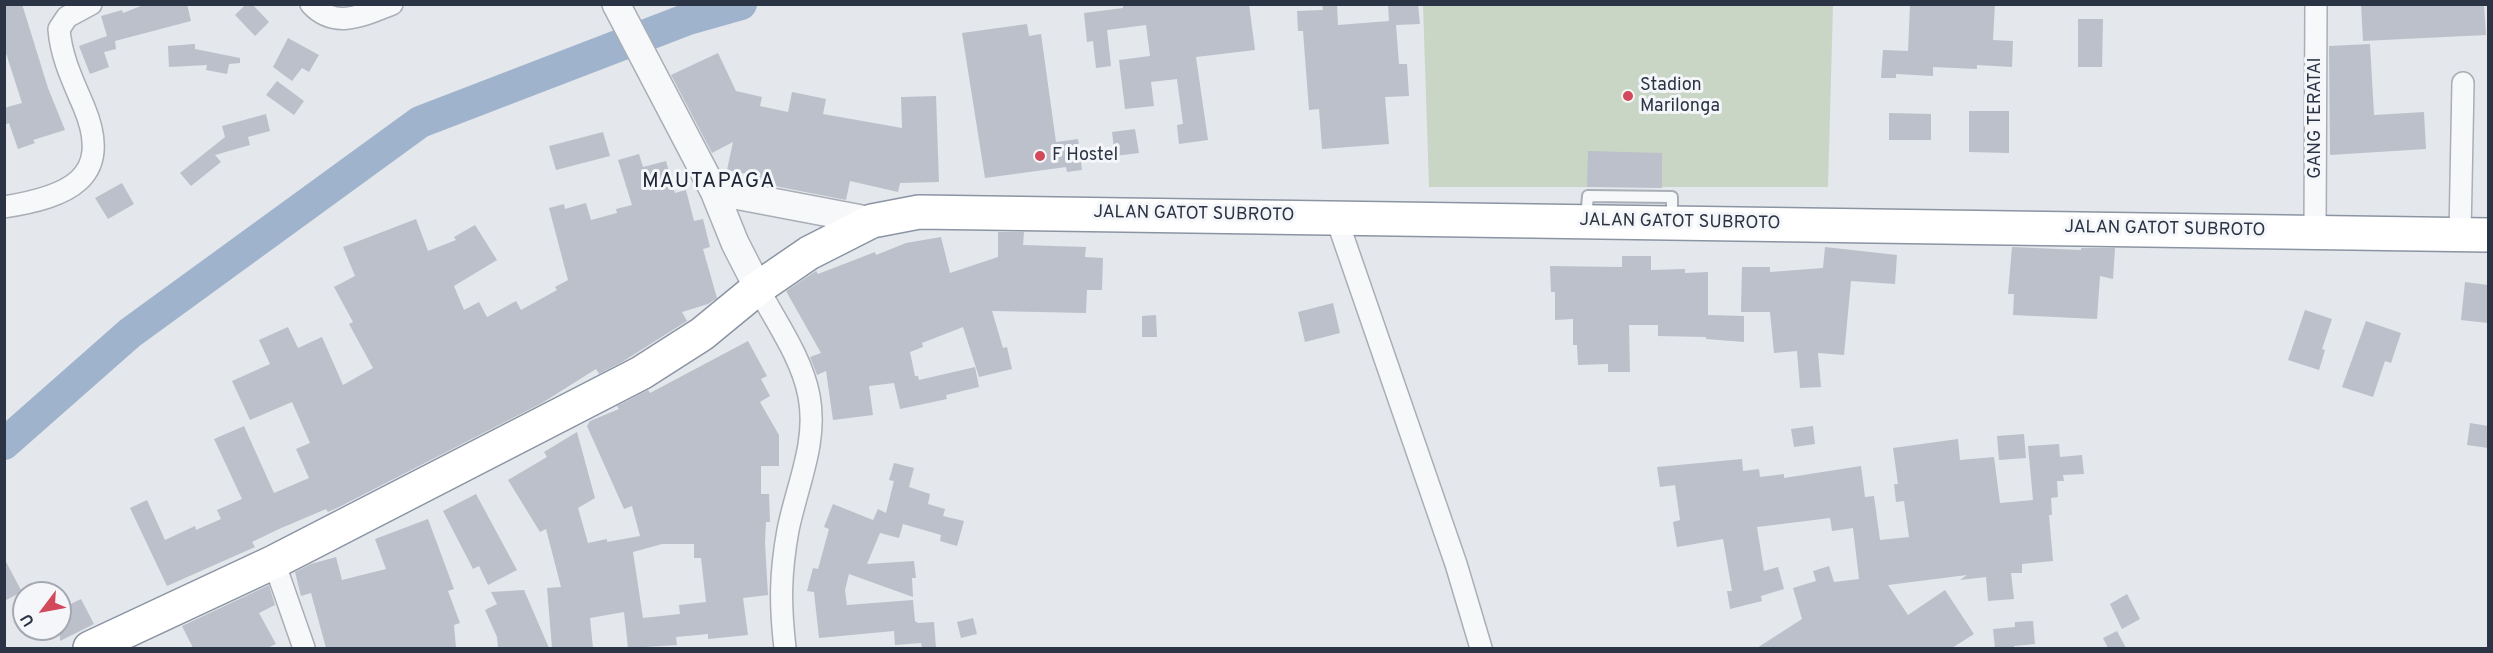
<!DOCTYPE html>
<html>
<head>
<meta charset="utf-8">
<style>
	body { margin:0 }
	#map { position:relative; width:2493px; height:653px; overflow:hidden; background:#e4e7ec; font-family:Overpass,sans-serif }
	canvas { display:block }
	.frame { position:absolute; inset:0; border:6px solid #2b3445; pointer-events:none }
	.north { position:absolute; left:12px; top:581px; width:60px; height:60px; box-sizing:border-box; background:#f4f6f9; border:2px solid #a4a8b1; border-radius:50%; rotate:238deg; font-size:16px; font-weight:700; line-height:24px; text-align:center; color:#2b3445 }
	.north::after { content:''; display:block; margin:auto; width:21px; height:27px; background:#d1495b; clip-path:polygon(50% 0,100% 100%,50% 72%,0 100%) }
</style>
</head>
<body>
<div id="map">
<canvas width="2493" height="653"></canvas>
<div class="frame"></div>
<div class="north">U</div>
</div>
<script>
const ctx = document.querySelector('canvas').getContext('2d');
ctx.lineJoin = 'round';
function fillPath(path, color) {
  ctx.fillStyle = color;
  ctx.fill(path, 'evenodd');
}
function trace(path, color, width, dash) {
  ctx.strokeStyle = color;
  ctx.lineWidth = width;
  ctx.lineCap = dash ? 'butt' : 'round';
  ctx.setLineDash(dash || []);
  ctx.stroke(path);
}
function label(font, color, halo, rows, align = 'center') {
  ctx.font = font + ' Overpass,sans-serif';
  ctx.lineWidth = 6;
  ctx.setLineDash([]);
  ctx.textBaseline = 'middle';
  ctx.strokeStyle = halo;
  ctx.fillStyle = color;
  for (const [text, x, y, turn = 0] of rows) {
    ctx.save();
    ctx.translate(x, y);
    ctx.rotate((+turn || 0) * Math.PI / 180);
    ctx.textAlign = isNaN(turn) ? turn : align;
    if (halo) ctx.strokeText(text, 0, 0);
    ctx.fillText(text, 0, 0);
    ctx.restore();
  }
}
fillPath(new Path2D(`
	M1423 5H1833L1828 187H1429Z`), '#c9d6c5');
trace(new Path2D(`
	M4 444 130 333 420 122 688 19 741 4`), '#9fb4cc', 32);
fillPath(new Path2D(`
	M4 4H22L48 88 65 130 33 140 35 143 18 149 9 123 4 125V108L22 103 4 47Z
	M146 4H187L191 21 115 41 116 49 104 52 109 67 90 74 79 46 107 36 101 16 122 10 123 13Z
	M246 4H252L269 22 255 36 235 15Z
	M1123 4H1249L1255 50 1196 57 1208 140 1179 144 1177 125 1183 124 1177 79 1151 82 1154 106 1125 109 1119 60 1150 56 1146 25 1107 30 1111 66 1096 68 1093 41 1087 42 1084 13 1123 8Z
	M1322 4H1337L1338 25 1389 21 1388 4H1418L1420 24 1396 25 1399 64H1407L1409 96 1385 97 1389 144 1322 149 1319 109 1309 110 1303 31H1298L1297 11 1323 10Z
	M1910 4H1995L1993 40 2013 41 2012 67 1977 65V69L1933 67V76L1896 74V78H1881L1883 50 1908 51Z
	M2361 4H2484L2486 35 2363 41Z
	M2078 19H2103L2102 67H2078Z
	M1027 24 1029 36 1041 34 1056 142 1078 139 1082 170 1067 172 1066 167 985 178 962 33Z
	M288 38 319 55 309 72 302 68 292 81 273 67Z
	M195 44V49L240 58V63L229 64 227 74 206 70 207 65 169 67 168 46Z
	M2370 44 2374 115 2424 112 2426 149 2330 155 2329 46Z
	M718 53 736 91 762 97 760 106 788 112 792 92 826 99 823 114 902 128 901 97 936 96 939 182 900 183 898 192 850 181 846 200 754 182 756 176 727 170 733 142 712 153 671 75Z
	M277 81 304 101 294 115 266 95Z
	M1969 111H2009V153L1969 152Z
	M1889 113 1931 114V140H1889Z
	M266 114 270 131 248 137 250 145 215 155 221 162 191 186 180 173 225 137 222 126Z
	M1135 129 1139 153 1115 156 1112 132Z
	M603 132 610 156 556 170 549 146Z
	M1588 151 1662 153V188L1587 187Z
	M639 154 643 167 666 161 675 193 686 190 694 221 703 219 710 247 703 249 717 298 708 304 682 312 687 321 622 362 599 374 596 369 542 403 339 507 328 512 326 509 279 529 252 542 255 547 167 586 130 508 147 500 165 540 195 526 196 530 221 519 217 510 242 499 214 439 244 426 274 493 309 478 296 449 310 443 292 402 250 420 232 381 270 364 259 340 288 327 298 348 322 337 343 385 373 368 349 324 353 322 334 287 355 276 343 247 416 219 428 251 456 240 454 237 475 225 497 260 454 286 464 310 479 302 487 317 516 301 521 310 557 290 555 287 568 280 549 208 564 204 565 209 586 203 591 220 617 213 616 209 632 205 618 160Z
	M122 183 134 204 108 219 95 198Z
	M998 232H1024L1023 245 1086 247 1085 257 1103 258 1102 290H1087L1086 313 992 311 1003 348 1007 347 1012 369 979 377 963 327 922 343 923 347 910 352 915 376H918L919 380 975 367 979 387 946 395 947 399 900 409 894 383 869 386 873 415 833 420 826 371 817 375 810 357 821 353 786 291 816 271 818 274 875 252 876 255 906 243 941 237 950 273 998 257Z
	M1825 247 1897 255 1895 284 1851 281 1844 355 1818 353 1821 387 1800 388 1797 351 1774 353 1770 312H1741L1742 267H1770V272L1823 268Z
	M2012 247 2081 250V248H2115L2113 279 2100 276 2097 319 2013 315 2014 294H2008Z
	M1622 256H1651V270L1685 269V273L1708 272V315L1744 316V342L1706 339V337L1658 336V325H1629L1630 372H1608V364L1578 365 1577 345H1573V319L1555 320V292H1551L1550 266 1622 267Z
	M2465 282 2488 285V323L2461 320Z
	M1333 303 1340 333 1305 342 1298 312Z
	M2305 310 2332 319 2322 349 2325 350 2319 370 2288 360Z
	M1156 315 1157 337H1142V316Z
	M2366 321 2401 333 2391 363 2385 361 2373 397 2342 387Z
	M748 341 767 376 761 379 770 396 760 402 779 435V466H761V494H769L770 522H766L765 543 768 595 743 598 748 635 708 639V634L676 637 677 645 628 648 624 612 590 618 593 648H552L547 588 561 587 546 529 540 532 508 480 547 457 544 452 577 432 595 498 578 508 588 543 607 539V542L640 536 632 506 624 509 587 426 590 421 619 409 617 406 648 390 650 393ZM662 544H694V558H701L706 602 679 605 680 614 643 618 633 552Z
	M2470 423 2488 426V448L2467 445Z
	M1813 426 1815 444 1794 447 1791 429Z
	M2024 434 2026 458 1999 460 1997 436Z
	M1958 439 1960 460 1994 457 2000 503 2033 500 2028 446 2059 444 2060 457 2082 455 2084 474 2063 475 2064 481H2057L2058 497 2051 498 2052 515H2049L2053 561 2022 564V573H2011L2014 599 1988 601 1986 577 1960 580 1967 575 1888 585 1908 615 1945 590 1974 634 1952 648H1757L1802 619 1793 588 1816 581 1813 571 1829 566 1834 582 1859 579 1853 528 1832 531 1830 518 1757 527 1764 571 1778 567 1784 589 1761 596 1762 601 1730 609 1727 591H1732L1723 539 1677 547 1673 522 1680 520 1675 485 1660 487 1657 467 1742 459 1743 471 1759 469 1760 477 1784 474V478L1861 466 1865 497 1874 496 1880 540 1909 537 1904 501 1896 502 1894 484H1898L1893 448Z
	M894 463 914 468 909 487 930 494 928 504 945 509 943 516 964 521 957 546 940 541 941 535 903 524 899 538 880 533 867 564 914 561 916 578H912L913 597 849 574 845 590 847 605 913 600 915 621 918 623 934 622 936 648H922L921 643 895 645 894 631 819 638 814 592 807 591 813 568 818 569 829 529 824 527 833 504 873 520 878 509 886 513 894 481 889 480Z
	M476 494 517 570 488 585 479 566 473 569 443 511Z
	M428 519 454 589 448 591 460 623 454 625 456 648H326L311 593 301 596 295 572 311 564 336 557 342 580 386 569 375 539Z
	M4 558 22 592 4 601Z
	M269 585 275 605 259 613 276 644 267 648H193L182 626Z
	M524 590 549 648H498L497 637 485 610 497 604 491 592Z
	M2127 594 2140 619 2122 629 2110 604Z
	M81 599 94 624 60 641V609Z
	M973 618 977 634 961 638 957 622Z
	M2033 621 2035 644 2014 646V648H1995L1993 629 2015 627V622Z
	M2117 631 2126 648H2108L2103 638Z`), '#bbc0ca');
const service = new Path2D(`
	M1586 218 1588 196 1672 197V219`);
const minor = new Path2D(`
	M311 4C335 30 364 15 392 4
	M4 207C67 197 114 179 84 107 73 81 61 57 59 29L67 17 91 4
	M1336 217 1456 564 1481 648
	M2315 232 2316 4
	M2460 234 2463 83
	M758 288C776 322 802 358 809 396 818 442 797 485 788 530 780 574 780 605 785 648
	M274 562 304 648`);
const tertiary = new Path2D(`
	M616 4 714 191 735 243 758 288
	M714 191 872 221`);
const trunk = new Path2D(`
	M90 648 274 562 641 373 702 334 758 288 809 253 872 221 919 212 2488 235`);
trace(service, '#a9aeb7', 14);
trace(minor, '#a9aeb7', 24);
trace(tertiary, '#a9aeb7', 30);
trace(trunk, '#8b94a3', 36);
trace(service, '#f7f8fa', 10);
trace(minor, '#f7f8fa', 21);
trace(tertiary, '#f7f8fa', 27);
trace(trunk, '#fff', 33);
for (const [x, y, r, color] of [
	[1628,96,6,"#d1495b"],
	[1040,156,6,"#d1495b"]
]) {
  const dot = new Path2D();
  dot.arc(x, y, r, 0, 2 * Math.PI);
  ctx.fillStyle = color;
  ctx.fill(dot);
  trace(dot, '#f4f6f9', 2);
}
label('18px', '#2b3445', '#f4f6f9', [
	["Stadion",1640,86],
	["Marilonga",1640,107],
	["F Hostel",1052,156]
], 'left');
label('18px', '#2b3445', '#f4f6f9', [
	["GANG TERATAI",2316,118,-90],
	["JALAN GATOT SUBROTO",1194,215,1],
	["JALAN GATOT SUBROTO",1680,223,1],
	["JALAN GATOT SUBROTO",2165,230,1]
]);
ctx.letterSpacing = '1.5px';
label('21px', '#1d2536', '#f4f6f9', [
	["MAUTAPAGA",709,183]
]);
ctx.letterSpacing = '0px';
</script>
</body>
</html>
